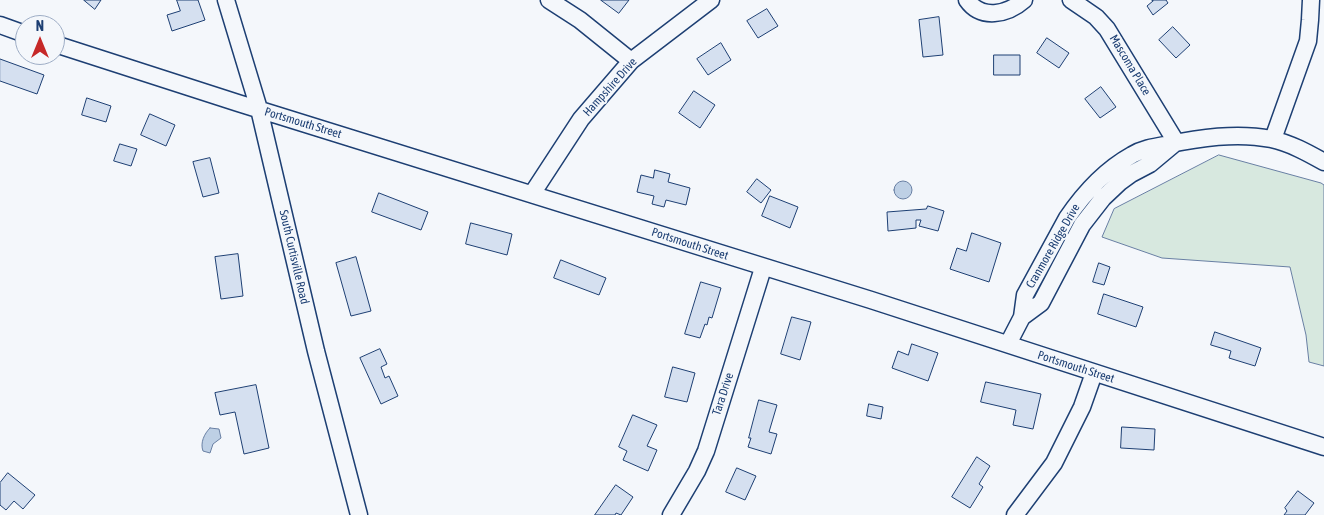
<!DOCTYPE html>
<html>
<head>
<meta charset="utf-8">
<style>
	body { margin:0 }
	#map { position:relative; width:1324px; height:515px; overflow:hidden; background:#f4f7fb; font-family:"Asap Condensed",sans-serif }
	canvas { display:block }
	.north { position:absolute; left:15px; top:15px; width:50px; height:50px; box-sizing:border-box; background:#f4f7fb; border:1px solid #9eadc5; border-radius:50%; rotate:0deg; font-size:14px; font-weight:700; line-height:20px; text-align:center; color:#1d3f73 }
	.north::after { content:''; display:block; margin:auto; width:18px; height:22px; background:#c62828; clip-path:polygon(50% 0,100% 100%,50% 72%,0 100%) }
</style>
</head>
<body>
<div id="map">
<canvas width="1324" height="515"></canvas>
<div class="north">N</div>
</div>
<script>
const ctx = document.querySelector('canvas').getContext('2d');
ctx.lineJoin = 'round';
function fillPath(path, color) {
  ctx.fillStyle = color;
  ctx.fill(path, 'evenodd');
}
function trace(path, color, width, dash) {
  ctx.strokeStyle = color;
  ctx.lineWidth = width;
  ctx.lineCap = dash ? 'butt' : 'round';
  ctx.setLineDash(dash || []);
  ctx.stroke(path);
}
function label(font, color, halo, rows, align = 'center') {
  ctx.font = font + ' "Asap Condensed",sans-serif';
  ctx.lineWidth = 4;
  ctx.setLineDash([]);
  ctx.textBaseline = 'middle';
  ctx.strokeStyle = halo;
  ctx.fillStyle = color;
  for (const [text, x, y, turn = 0] of rows) {
    ctx.save();
    ctx.translate(x, y);
    ctx.rotate((+turn || 0) * Math.PI / 180);
    ctx.textAlign = isNaN(turn) ? turn : align;
    if (halo) ctx.strokeText(text, 0, 0);
    ctx.fillText(text, 0, 0);
    ctx.restore();
  }
}
const green = new Path2D(`
	M1219 155 1321 183 1324 185V366L1309 362 1306 335 1290 267 1162 258 1102 237 1114 209Z`);
fillPath(green, '#d7e8df');
trace(green, '#687fa3', 1);
const water = new Path2D(`
	M894 190a9 9 0 1 1 18 0a9 9 0 1 1-18 0Z
	M210 428 219 429 221 438 213 444 210 453 203 451C200 443 204 434 210 428Z`);
fillPath(water, '#bed0e5');
trace(water, '#687fa3', 1);
const building = new Path2D(`
	M84 0H101L95 9Z
	M177 0H198L205 20 172 31 167 15 180 11Z
	M601 0H629L619 13Z
	M1152 0H1166L1168 3 1153 15 1147 6 1153 1Z
	M767 9 778 26 758 38 747 21Z
	M939 17 943 55 923 57 919 20Z
	M1173 27 1190 45 1176 58 1159 40Z
	M1047 38 1069 53 1059 68 1037 53Z
	M721 43 731 60 708 75 697 59Z
	M994 55H1020V75H994Z
	M0 59 44 75 37 94 0 81Z
	M1101 87 1116 107 1100 118 1085 99Z
	M694 91 715 105 700 128 679 113Z
	M87 98 111 106 106 122 82 115Z
	M150 114 175 125 166 146 141 135Z
	M120 144 137 149 131 166 114 161Z
	M210 158 219 193 203 197 193 162Z
	M655 170 670 174 668 182 690 188 686 205 666 200 664 207 652 204 654 196 637 192 641 175 653 178Z
	M757 179 771 190 761 203 747 192Z
	M379 193 428 212 421 230 372 212Z
	M770 196 798 207 790 228 762 216Z
	M928 206 944 211 938 231 919 226 921 220H916V228L888 231 887 212 926 209Z
	M471 223 512 234 507 255 466 244Z
	M972 233 1001 243 989 282 950 269 957 248 966 251Z
	M238 254 243 296 221 299 215 257Z
	M356 257 371 311 351 316 336 263Z
	M561 260 606 278 599 295 554 278Z
	M1099 263 1110 267 1104 285 1093 282Z
	M701 282 721 288 712 318 709 317 707 325 705 324 700 338 685 334Z
	M1104 294 1143 307 1136 327 1098 314Z
	M792 317 811 322 800 360 781 354Z
	M1215 332 1261 348 1255 366 1229 358 1231 351 1211 345Z
	M912 344 938 353 928 381 892 368 898 351 908 355Z
	M380 349 387 364 381 367 385 378 389 376 398 396 381 404 360 358Z
	M673 367 695 373 687 402 665 397Z
	M986 382 1041 394 1033 429 1013 425 1016 410 981 402Z
	M256 385 269 448 244 454 235 412 220 415 215 393Z
	M759 400 777 405 769 432 777 434 771 454 748 447 751 438H749Z
	M869 404 883 407 881 419 867 416Z
	M633 415 657 425 647 446 657 450 648 471 623 460 627 451 619 447Z
	M1122 427 1155 429 1154 450 1121 448Z
	M977 457 990 466 979 484 983 487 970 508 952 497Z
	M737 468 756 476 745 500 726 492Z
	M8 473 35 495 23 509 14 501 6 510 0 505V483Z
	M616 485 633 497 621 515 616 513 615 515H595Z
	M1298 491 1314 503 1305 515H1284L1287 511 1285 508Z`);
fillPath(building, '#d5e0f0');
trace(building, '#1d3f73', 1);
const minor = new Path2D(`
	M226 0 259 109 316 351 359 515
	M549 0 580 20 631 61
	M967 0C981 20 1007 15 1024 0
	M1071 0 1096 17 1107 29 1176 142
	M0 25 25 34
	M55 44 238 103 871 300 1324 447
	M1273 139 1308 41 1310 20 1311 0
	M532 194 581 119 631 61 711 0
	M1022 317 1041 303 1082 225 1103 198 1120 182 1131 174 1150 164 1174 144
	M1008 344 1022 317 1025 295 1067 218C1084 193 1105 170 1132 155 1142 149 1153 147 1165 145 1199 138 1237 132 1271 139 1290 143 1308 153 1324 162
	M671 515 697 471 706 451 763 268
	M1015 515 1054 463 1082 407 1094 373`);
trace(minor, '#1d3f73', 19);
trace(minor, '#f4f7fb', 16);
label('12px', '#1d3f73', '#f4f7fb', [
	["Mascoma Place",1130,65,59],
	["Hampshire Drive",610,87,-48],
	["Portsmouth Street",303,123,17],
	["Portsmouth Street",690,244,18],
	["Cranmore Ridge Drive",1053,246,-60],
	["South Curtisville Road",294,257,77],
	["Portsmouth Street",1076,367,18],
	["Tara Drive",723,394,-72]
]);
</script>
</body>
</html>
